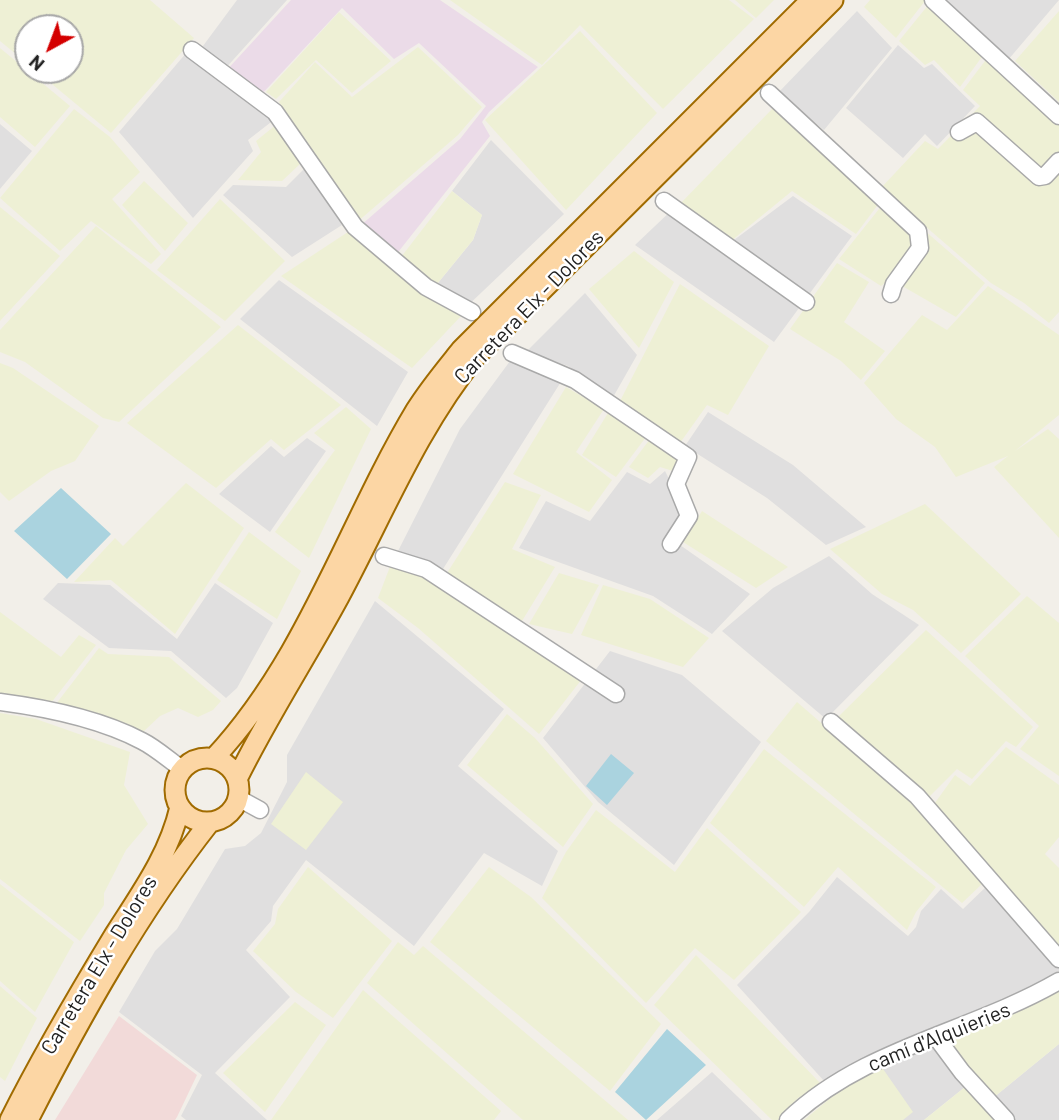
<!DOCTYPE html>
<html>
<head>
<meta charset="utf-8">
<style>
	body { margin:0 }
	#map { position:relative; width:1059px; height:1120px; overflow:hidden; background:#f2efe9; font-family:Barlow,sans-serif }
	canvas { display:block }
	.north { position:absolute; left:14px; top:14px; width:70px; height:70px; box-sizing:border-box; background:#fff; border:2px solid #a7a7a7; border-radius:50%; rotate:221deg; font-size:19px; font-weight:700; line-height:28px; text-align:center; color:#222 }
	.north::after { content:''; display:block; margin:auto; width:24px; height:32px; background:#d40000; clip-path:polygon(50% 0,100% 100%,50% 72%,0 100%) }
</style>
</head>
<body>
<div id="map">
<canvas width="1059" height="1120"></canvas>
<div class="north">N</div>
</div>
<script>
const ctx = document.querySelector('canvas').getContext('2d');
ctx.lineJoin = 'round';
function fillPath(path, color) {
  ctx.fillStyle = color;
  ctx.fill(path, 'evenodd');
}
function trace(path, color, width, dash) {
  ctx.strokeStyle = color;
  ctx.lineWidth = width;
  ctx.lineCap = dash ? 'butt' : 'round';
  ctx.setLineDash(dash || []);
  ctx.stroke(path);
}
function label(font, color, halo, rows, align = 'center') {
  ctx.font = font + ' Barlow,sans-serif';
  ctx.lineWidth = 5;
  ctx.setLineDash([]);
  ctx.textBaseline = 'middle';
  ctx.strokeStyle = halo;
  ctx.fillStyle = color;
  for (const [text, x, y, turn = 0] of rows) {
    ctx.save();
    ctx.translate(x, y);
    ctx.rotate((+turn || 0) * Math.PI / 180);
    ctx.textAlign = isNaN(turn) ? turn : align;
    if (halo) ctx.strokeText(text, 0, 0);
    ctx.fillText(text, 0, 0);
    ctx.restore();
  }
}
fillPath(new Path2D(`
	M237 0H287L224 70 200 50Z
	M945 0H1059L1008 60Z
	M857 11 892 48 824 130 778 93Z
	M898 45 924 68 932 64 975 106 937 146 925 134 903 158 846 108Z
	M187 52 275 119 248 140 253 151 193 218 119 132Z
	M0 124 32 151 0 189Z
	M491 140 564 214 462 311 433 289 473 240 482 215 452 191Z
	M306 167 342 225 292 257 223 195 233 185 286 187Z
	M793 196 852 236 774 342 635 245 674 208 730 243Z
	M279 280 408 372 377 426 240 319Z
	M585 293 637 355 612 399 568 366 526 352Z
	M513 357 564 377 443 569 397 553 460 429Z
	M708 412 793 465 866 527 826 545 767 498 685 446Z
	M307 438 326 451 270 532 219 494 271 446 284 457Z
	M665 471 685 511 670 538 750 594 712 634 653 596 519 548 546 501 590 521 627 472 650 484Z
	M829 556 872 594 919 625 826 719 722 631 773 588Z
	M58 583 110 585 177 639 215 583 273 623 237 688 226 698 171 651 109 648 43 599Z
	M375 601 504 709 458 766 558 851 542 886 484 853 414 946 306 860 273 906 271 921 246 950 290 997 215 1073 267 1120H186L181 1116 202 1075 119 1012 155 951 177 929 225 849 245 846 261 833 287 782V755Z
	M610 651 682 675 761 742 674 865 598 802 543 738Z
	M837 877 908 936 916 927 921 911 941 889 963 909 989 884 1059 967V971L1021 996 857 1061 825 1082 737 985 809 912Z
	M934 1044 965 1087 924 1120H804L881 1066Z
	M1059 1044V1120H1013L993 1098Z
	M712 1072 762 1120H657Z`), '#e0dfdf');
fillPath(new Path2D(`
	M119 1016 197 1075 177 1117 175 1120H55Z`), '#f2dad9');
fillPath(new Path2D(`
	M291 0H440L538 67 489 112 482 122 490 136 395 256 360 226 460 139 486 106 419 43 394 59 342 8 260 96 225 72Z`), '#ebdbe8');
fillPath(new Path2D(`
	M0 0H150L194 38 111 133 35 70H70V28H28V64L0 41Z
	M450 0H729L754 19 663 109 580 25 542 65Z
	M735 0H774L756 18Z
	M870 0H924L925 1 896 38 864 7Z
	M929 4 984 54 960 87 934 60 925 65 899 41Z
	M1059 11V102L1015 61Z
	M339 12 391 61 352 93 316 60 276 99 266 92Z
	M580 31 657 113 566 210 485 120Z
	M418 47 482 107 458 135 356 223 279 102 315 62 352 97Z
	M0 48 70 106 35 147 0 117Z
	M988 57 1059 122V312L1049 323 1024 303 991 283 881 188 925 141 938 149 980 106 963 90Z
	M775 106 880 202 856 234 792 191 731 241 678 206Z
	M74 109 110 137 140 172 112 199 161 254 151 264 91 221 60 251 0 198Z
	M277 124 300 164 282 181 238 180 261 152 256 141Z
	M144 181 188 223 165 251 122 205Z
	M452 191 482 215 473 240 433 289 398 261Z
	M220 199 285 261 225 321 157 270Z
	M883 204 924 230 985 283 956 317 890 279 881 286 839 259Z
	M0 207 60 256 0 321Z
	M96 226 221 327 119 422 103 418 25 362 0 352V330Z
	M351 230 462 315 412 368 281 276Z
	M634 251 674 282 639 348 589 289Z
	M837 263 869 282 844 322 885 351 861 380 841 361 790 329Z
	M680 284 769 346 728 415 707 405 680 443 620 401Z
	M988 286 1059 335V415L1015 451 1048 429 1059 439V538L994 467 1008 456 956 477 935 447 896 419 864 383 922 315 947 330Z
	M238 325 341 405 284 450 271 439 216 488 127 423Z
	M0 363 13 368 99 426 75 461 51 471 9 501 0 492Z
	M566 387 604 409 576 452 612 480 589 512 513 474Z
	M346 407 371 429 309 558 275 532 335 450 314 433Z
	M608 413 646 437 616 477 582 455Z
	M650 439 679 459 673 471 660 467 648 478 629 467Z
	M505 482 541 495 512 549 555 567 522 621 447 573Z
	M186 483 244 528 175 634 111 580 74 582 115 538 123 546Z
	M925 504 1021 594 961 653 913 610 882 594 830 549Z
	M702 511 788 567 756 588 683 542Z
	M249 532 301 571 277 619 217 580Z
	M391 564 429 577 582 679 539 734 418 628 378 598Z
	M559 573 599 585 572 634 529 624Z
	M603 585 650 599 709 638 683 667 581 635Z
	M1027 596 1059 623V776L1020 749 1039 726 965 656Z
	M0 612 61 657 79 635 96 645 51 703 0 696Z
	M926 630 1033 727 1016 747 1006 741 972 779 957 769 927 799 837 718Z
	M99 648 108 654 169 657 221 701 213 710 198 717 178 708 160 716 143 732 56 704Z
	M797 702 909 799 982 884 962 903 766 741Z
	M0 713 36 719 130 752 124 785 148 824 126 850 104 893V905L80 941 0 879Z
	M507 714 535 738 593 804 563 847 467 765Z
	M1006 747 1059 785V837L1045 854 1059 868V953L927 814 955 775 970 786Z
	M764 749 936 887 916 912 907 930 838 867 804 907 710 823Z
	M306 772 343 802 306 850 271 824Z
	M596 810 675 872 707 828 801 912 734 980 695 948 646 1003 542 898 566 852Z
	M308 867 392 941 333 1018 296 992 253 951 275 924 278 909Z
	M489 867 531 897 661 1024 610 1091 430 942Z
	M0 884 74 942 35 1012 0 981Z
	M398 942 414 955 423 946 628 1120H523L367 983Z
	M696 955 823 1086 798 1098 778 1120H772L654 1005Z
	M0 986 37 1018 5 1081 0 1077Z
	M363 990 501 1111 494 1120H271Z
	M1059 991V1044L993 1098 945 1044Z
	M295 1002 326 1025 265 1112 223 1073Z
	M881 1066 913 1112 903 1120H804L846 1085Z
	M965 1087H968L998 1120H924Z`), '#eef0d5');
fillPath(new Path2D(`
	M61 488 111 534 67 579 14 531Z
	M611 754 634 773 607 805 586 786Z
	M667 1029 706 1065 646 1120 615 1092Z`), '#aad3df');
const minor = new Path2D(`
	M933 0 1059 116
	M192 50 275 112 355 227 426 287 472 312
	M769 93 918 231 920 248 894 284 891 294
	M959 132 977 122 1039 177 1045 176 1059 161
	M664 201 806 302
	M512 353 575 380 688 457 676 484 689 516 671 544
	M384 556 426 569 616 694
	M0 702C46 708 100 719 142 741 156 748 169 760 182 769
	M831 722 917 796 1059 959
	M238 798 260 810
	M936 1037 962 1072 1006 1120
	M788 1120C863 1048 971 1032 1059 981`);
const major = new Path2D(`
	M175 790a32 32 0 1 1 64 0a32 32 0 1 1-64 0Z
	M214 758C308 657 347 525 416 410 429 389 445 370 461 350L811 0
	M237 779C268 716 306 658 339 597 383 515 417 429 476 356L833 0
	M10 1120C42 1056 78 995 115 934 141 893 169 855 180 807
	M28 1120C80 1018 139 912 210 822`);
trace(minor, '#a9a9a9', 19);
trace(major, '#a06b00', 23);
trace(minor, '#fff', 16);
trace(major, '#fcd6a4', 19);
label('21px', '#222', '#fff', [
	["Carretera Elx - Dolores",529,307,-46],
	["Carretera Elx - Dolores",99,965,-59],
	["camí d'Alquieries",939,1037,-22]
]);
</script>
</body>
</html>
